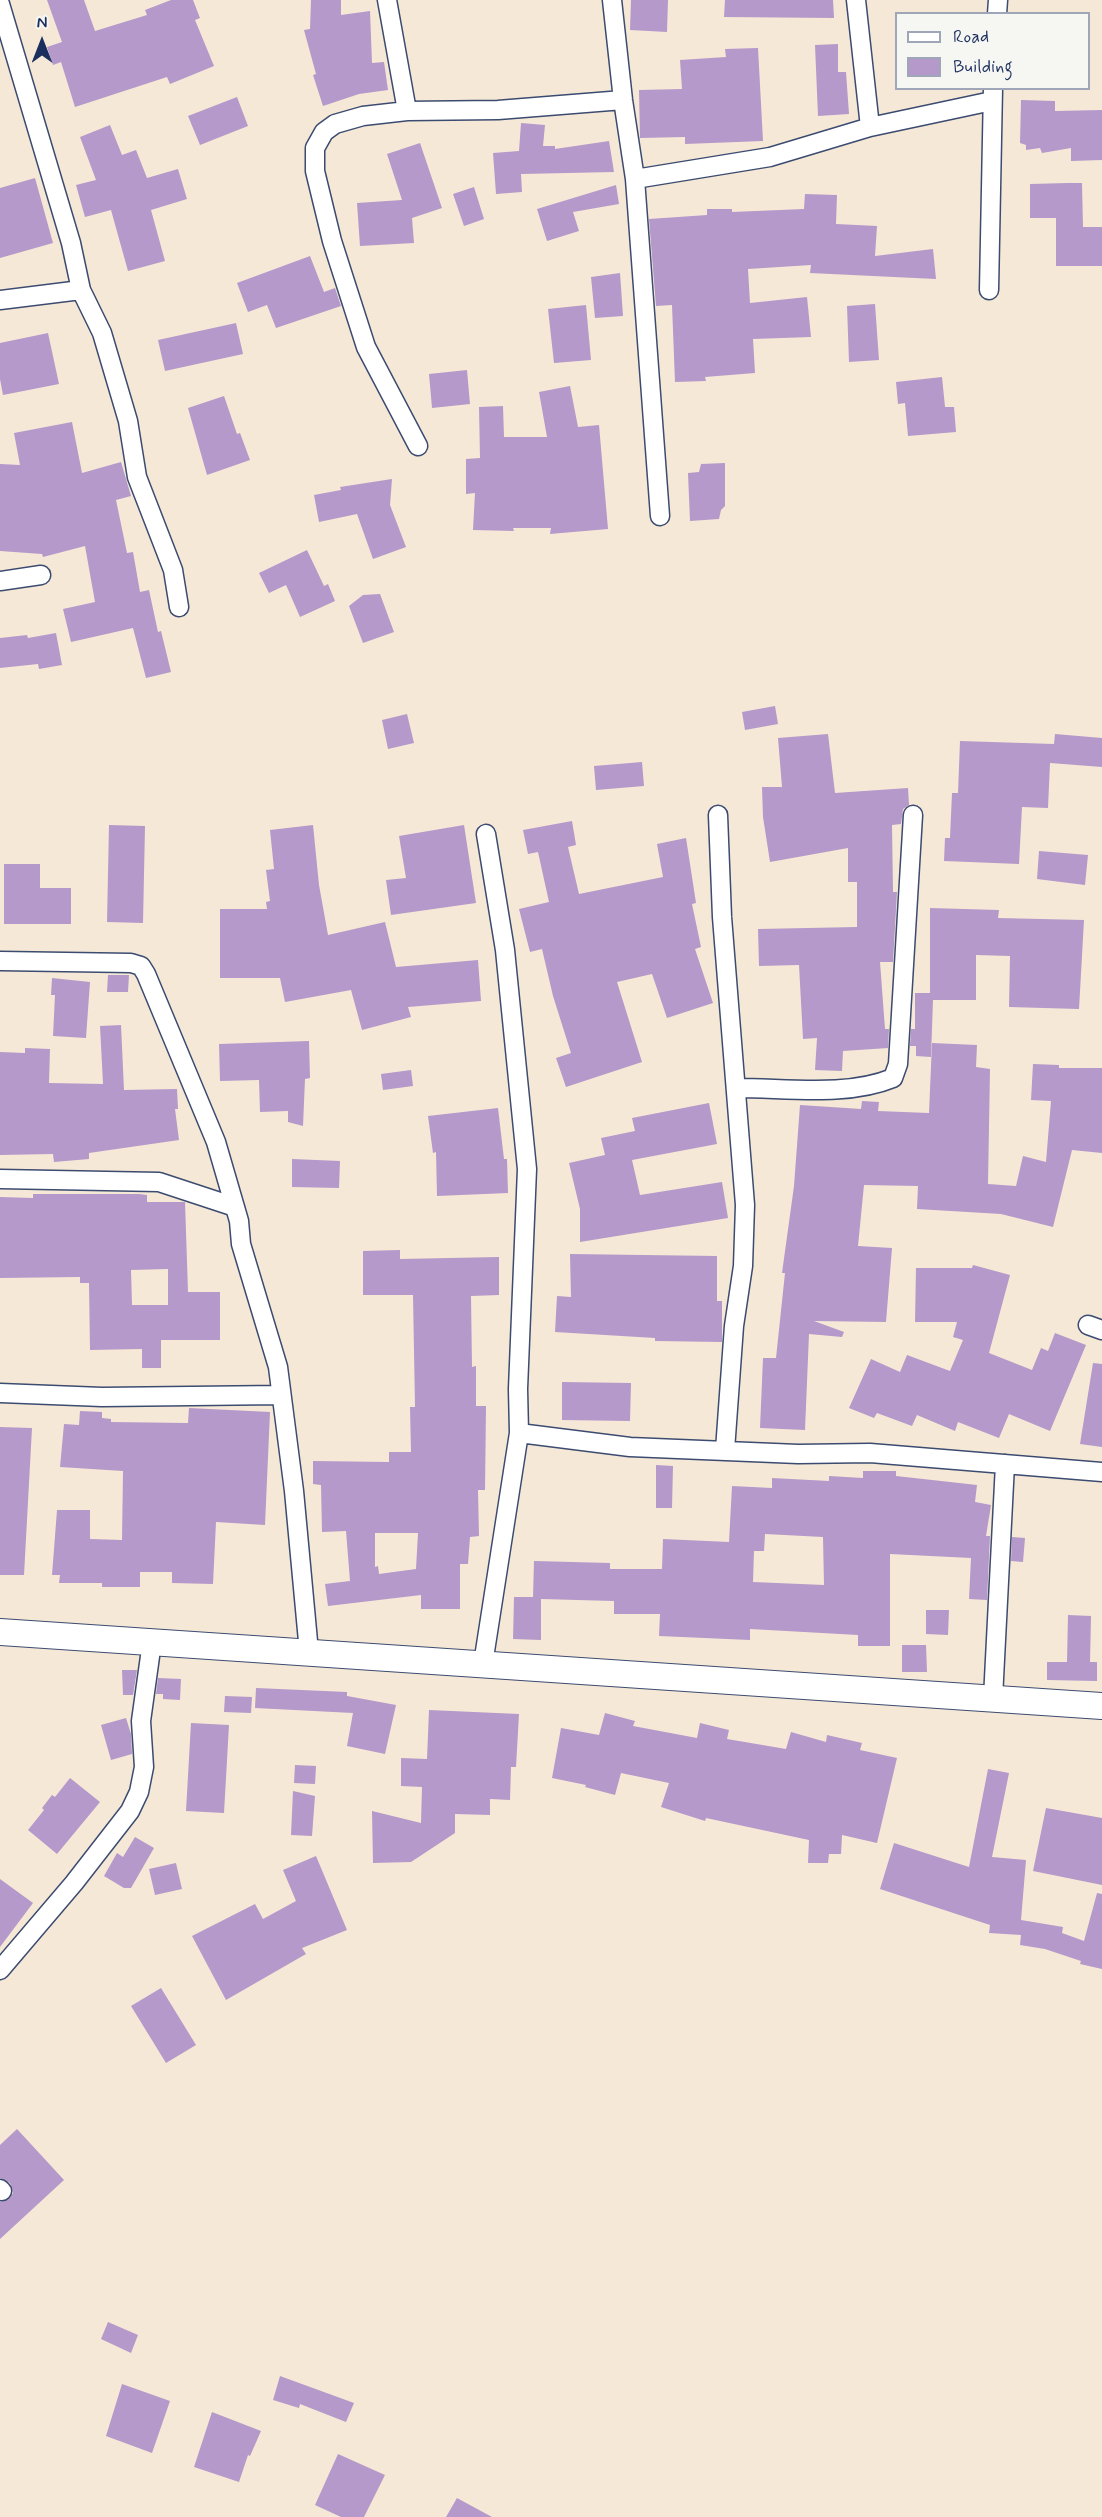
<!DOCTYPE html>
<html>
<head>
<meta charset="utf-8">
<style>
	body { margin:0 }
	#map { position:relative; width:1102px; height:2517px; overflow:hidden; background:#f5e8d7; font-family:Mynerve,sans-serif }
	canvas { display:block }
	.legend { position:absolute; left:895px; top:12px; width:195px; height:78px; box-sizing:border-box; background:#f6f6f2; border:2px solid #9ea6b7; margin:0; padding:8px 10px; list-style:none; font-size:18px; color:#1b2f5e }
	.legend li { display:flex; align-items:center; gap:12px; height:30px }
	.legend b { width:30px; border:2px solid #9ea6b7 }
	.north { position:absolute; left:12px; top:12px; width:60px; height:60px; -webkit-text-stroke:4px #f6f6f2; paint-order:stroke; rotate:0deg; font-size:16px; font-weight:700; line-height:24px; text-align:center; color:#1b2f5e }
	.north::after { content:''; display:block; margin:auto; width:21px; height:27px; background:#1b2f5e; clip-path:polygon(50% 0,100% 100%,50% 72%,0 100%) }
</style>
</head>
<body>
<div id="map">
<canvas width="1102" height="2517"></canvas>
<ul class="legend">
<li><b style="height:8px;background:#fff"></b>Road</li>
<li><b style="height:16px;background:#b499ca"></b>Building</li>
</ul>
<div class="north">N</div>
</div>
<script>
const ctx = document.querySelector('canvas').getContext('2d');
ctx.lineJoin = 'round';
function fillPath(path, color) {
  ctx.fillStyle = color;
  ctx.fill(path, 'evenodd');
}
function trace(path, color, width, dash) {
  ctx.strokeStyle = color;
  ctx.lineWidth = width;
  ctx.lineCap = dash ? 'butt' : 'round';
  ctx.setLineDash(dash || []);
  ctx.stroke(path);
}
fillPath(new Path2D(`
	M47 0H84L95 31 147 15 145 10 171 0H193L200 18 195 20 214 66 170 84 167 77 75 107 61 62 53 65 47 47 62 42Z
	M311 0H341V15L370 11 372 63 384 62 388 90 359 94 323 106 313 75 316 74 304 30 310 29Z
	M631 0H668L667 32 630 30Z
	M725 0H833L834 18 724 17Z
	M838 44V72H846L849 114 818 116 815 45Z
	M758 48 763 141 685 144V137L640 138 639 90 682 89 680 60 726 57 725 49Z
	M237 97 248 126 200 145 188 116Z
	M1021 100 1055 101V111L1102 110V160L1071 161V148L1042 153 1040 148 1026 150V145L1020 143Z
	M521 123 545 125 543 146H555V149L609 141 614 172 521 174 522 192 496 194 493 153 519 151Z
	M110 125 122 155 136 150 147 178 178 169 187 199 151 210 165 261 128 271 111 210 85 217 76 185 96 180 80 137Z
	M420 143 442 208 412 218 414 243 360 246 357 203 402 200 387 154Z
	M35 178 53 243 0 258V188Z
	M1068 183H1082L1083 227H1102V266H1056V218H1030V184Z
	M616 185 619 204 573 212 579 231 547 241 537 209Z
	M474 187 484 219 464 226 453 194Z
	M805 194 837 195 836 224 877 226 875 256 933 249 936 279 810 273 811 265 748 269 750 303 807 297 811 337 753 339 755 373 705 377 706 381 675 382 672 305 656 306 649 219 707 215V209H732V212L804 209Z
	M310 256 324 292 335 288 341 306 276 328 267 305 248 312 237 283Z
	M620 273 623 316 595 318 591 277Z
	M875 304 879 360 849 362 847 306Z
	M586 305 591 360 554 363 548 309Z
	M236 323 243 354 165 371 158 340Z
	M48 333 59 384 3 395 0 379V343Z
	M467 370 470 404 432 408 429 374Z
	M942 377 945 407H954L956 432 908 436 905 403 898 404 896 382Z
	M570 386 578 427 599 425 608 529 550 534 551 528H513L514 531 473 530 475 493 466 494V459L480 458 479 407 503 406 504 437H547L539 392Z
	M224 396 237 434 240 433 250 460 207 475 188 408Z
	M72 422 82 473 121 462 131 496 116 500 127 553 133 552 140 592 149 590 158 632 161 631 171 672 146 678 133 628 71 642 63 609 95 602 85 546 43 557 42 554 0 551V464L20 465 14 433Z
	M725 463V506L721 510 719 519 690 521 688 473 699 472 701 464Z
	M392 479 390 505 406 547 373 559 357 514 319 522 314 495 341 490 340 487Z
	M307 550 324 586 328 584 335 601 300 617 286 585 269 593 259 573Z
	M380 594 394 632 363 643 349 606 363 595Z
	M56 633 62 665 39 669 38 664 0 668V638L27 635 28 638Z
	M775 706 778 724 745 730 742 712Z
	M407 714 414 743 388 749 382 720Z
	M828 734 835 793 908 788 909 805 903 809 901 824 892 825 893 892H897L893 962H880L885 1029H889L888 1048 843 1051 842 1071 815 1070 817 1038 803 1039 799 965 759 966 758 929 857 927V882H848V848L770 862 763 817 762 787H782L778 738Z
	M1055 734 1102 738V767L1050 763 1048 808 1022 807 1019 864 944 861 945 838H950L952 793H958L960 741 1054 744Z
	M642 762 644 786 596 790 594 766Z
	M572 821 576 845 568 847 579 894 663 877 657 844 686 838 696 903 692 904 701 947 695 949 713 1003 667 1018 652 974 617 982 642 1062 566 1087 556 1058 571 1053 553 996 542 949 530 952 519 909 549 902 538 852 528 854 523 830Z
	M109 825 145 826 143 923 107 922Z
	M313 825 319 885 328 935 385 922 396 967 478 960 481 1001 408 1007 411 1017 362 1030 351 990 285 1002 280 978H220V909H267L266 902 270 901 266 870 274 869 270 830Z
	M464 825 476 903 391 915 386 880 406 878 399 836Z
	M1039 851 1088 855 1085 885 1037 879Z
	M4 864H40V888H71V924H4Z
	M930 908 999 910 998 918 1084 920 1079 1009 1009 1007 1010 956 976 955V1000H933L931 1057 916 1056V1046H910L911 1029H915V993H930Z
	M108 975H129L128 992H107Z
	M52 978 90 982 86 1038 53 1036 55 995H51Z
	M121 1025 124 1090 177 1089 178 1109H175L179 1140 89 1153V1159L54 1162 53 1154 0 1155V1052L25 1053V1048L50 1049 49 1083 103 1084 100 1026Z
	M309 1041 310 1078 305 1079 303 1126 288 1122V1111L260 1112 259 1080 220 1081 219 1044Z
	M932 1043 977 1045 976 1067 990 1069 988 1184 1016 1186 1023 1156 1046 1162 1051 1101 1031 1100 1033 1064 1059 1065V1068H1102V1153L1072 1150 1053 1227 1001 1214 917 1209 918 1186 864 1185 858 1246 892 1248 886 1322 814 1321 844 1332 842 1337 809 1334 805 1430 760 1428 763 1358H776L785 1273H782L794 1186 800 1105 861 1109 862 1101 879 1102 878 1111 929 1113Z
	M411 1070 413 1086 383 1090 381 1074Z
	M709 1103 717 1144 632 1160 640 1195 722 1182 728 1218 580 1242V1209L569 1163 605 1155 601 1138 635 1131 632 1118Z
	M498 1108 504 1159H507L508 1193 437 1196 436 1152 433 1153 428 1116Z
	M292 1159 340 1161 339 1188 292 1187Z
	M33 1194H139L147 1195V1202H185L188 1292H220V1340H161V1368H142V1349L90 1350 89 1283H80V1277L0 1278V1197L33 1198ZM168 1269V1305H132L131 1270Z
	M400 1250V1259L499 1257V1295L471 1296 472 1367 476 1366V1406H486L485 1490H478L479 1536 470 1537 468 1564H460V1609H421V1595L328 1606 325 1584 350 1581 346 1531 322 1532 321 1485 313 1484V1461L389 1462V1452H411L410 1407H415L413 1295H363V1251ZM375 1533H418L416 1569 379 1574 378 1566 375 1567Z
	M570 1254 717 1256V1301H722V1342L655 1341V1338L555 1332 557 1296 571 1297Z
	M973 1265 1010 1275 989 1353 1032 1370 1041 1348 1048 1351 1055 1333 1086 1345 1050 1431 1009 1414 999 1438 958 1422 955 1431 917 1415 912 1426 877 1413 874 1418 849 1408 871 1359 900 1372 907 1355 950 1371 963 1340 953 1337 957 1322H915L916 1268H972Z
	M1093 1363 1102 1364V1447L1080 1444Z
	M562 1382 631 1383 630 1421 562 1420Z
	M189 1408 270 1412 265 1525 216 1522 213 1584 172 1583V1572H140V1587H102V1583H59L60 1575H52L57 1510H90V1539L122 1540 123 1471 60 1467 64 1424 79 1425 80 1411 102 1412V1418L111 1419V1422L188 1423Z
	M0 1427 32 1428 24 1575H0Z
	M656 1465 673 1466 672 1508H656Z
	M863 1471H896V1476L977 1485 975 1502 991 1505 986 1536H990L987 1600 969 1599 971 1558 890 1554V1646H858V1635L750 1629V1640L659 1636 660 1614H614V1601L541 1599V1640L513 1639 514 1597H533L534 1561 610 1563V1569H662L663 1539 729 1542 732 1486 772 1488V1478L829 1481V1476L863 1478ZM765 1534 823 1537 824 1585 753 1582 754 1551H764Z
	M1012 1537 1025 1538 1023 1562 1011 1561Z
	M926 1610H949L948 1635 926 1634Z
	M1068 1615 1091 1616 1090 1662H1097V1681L1047 1680V1662H1067Z
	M902 1645H926L927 1672H902Z
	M122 1670H137L133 1695H123Z
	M158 1678 181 1679 180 1700 163 1699V1694H156Z
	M256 1688 347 1692V1696L396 1705 385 1754 347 1746 353 1713 255 1708Z
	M225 1696 252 1697 251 1713 224 1712Z
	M429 1710 519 1714 516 1767H511L510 1800 490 1799V1815L455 1814V1833L411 1862 373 1863 372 1811 421 1823 422 1787 401 1786V1758L427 1759Z
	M605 1713 635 1721 633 1726 697 1738 700 1723 729 1730 727 1739 786 1749 791 1732 826 1742 827 1735 862 1743 860 1750 897 1758 877 1843 842 1835 841 1854H829L828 1863H808L809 1840 706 1818 705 1821 661 1807 669 1783 621 1773 615 1795 585 1787 586 1785 552 1778 561 1728 599 1735Z
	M126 1718 131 1734 132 1754 111 1760 101 1725Z
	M191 1723 229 1725 224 1813 186 1811Z
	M295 1765 316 1766 315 1784 294 1783Z
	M988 1769 1009 1773 992 1857 1026 1860 1021 1920 1063 1927 1062 1933 1084 1941 1097 1893 1102 1894V1969L1080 1964 1081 1961 1045 1949 1020 1945 1021 1935 989 1933 990 1925 880 1889 894 1843 969 1867Z
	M70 1778 100 1802 57 1854 28 1830 44 1810 42 1808 52 1795 55 1797Z
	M293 1791 315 1796 312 1836 291 1835Z
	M1046 1808 1102 1818V1885L1033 1871Z
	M135 1837 154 1848 131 1888H124L104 1876 117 1853 123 1857Z
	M316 1856 347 1930 302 1948 306 1954 226 2000 192 1936 255 1904 263 1919 296 1901 283 1870Z
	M176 1863 182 1889 155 1895 149 1869Z
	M0 1879 33 1903 0 1947Z
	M161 1988 196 2045 166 2063 131 2006Z
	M17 2129 64 2180 0 2239V2202L9 2199 13 2193 10 2183 0 2178V2145Z
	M108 2322 138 2335 131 2353 101 2339Z
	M280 2376 354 2403 346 2422 300 2404 299 2408 273 2400Z
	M122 2384 170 2401 152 2453 106 2436Z
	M212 2412 261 2431 250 2456 248 2455 239 2482 194 2467Z
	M338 2454 385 2475 364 2517H341L315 2505Z
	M457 2498 492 2517H446Z`), '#b499ca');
const street = new Path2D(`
	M387 0 407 111
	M612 0 623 100 635 179 660 516
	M856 0 870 127
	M0 4 71 243 81 290 102 333 128 421 137 477 173 570 179 607
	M997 14 998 0
	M635 179 770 157 870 127 992 101
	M989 290 993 88
	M0 300 81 290
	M418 446 366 347 332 241 315 171V148L324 132 335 124 363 116 407 111 498 110 623 100
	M0 581 41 575
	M718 815 722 917 745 1205 743 1266 734 1326 725 1450
	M0 961 131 963 141 966 146 974 216 1142 239 1221 241 1244 278 1367 294 1491 309 1652
	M737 1088C787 1088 847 1097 893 1078L898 1064 913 815
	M0 1179 159 1182 235 1207
	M1088 1325 1102 1330
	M0 1393 102 1397 281 1395
	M519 1433 630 1447 798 1454 870 1453 1102 1472
	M483 1664 519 1433 518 1389 527 1169 505 950 486 834
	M993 1698 1005 1464
	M0 1970 74 1883 130 1811 139 1792 144 1767 141 1721 152 1642
	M0 2189 2 2191`);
const secondary = new Path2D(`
	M0 1632 1102 1706`);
trace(street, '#3c4b70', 21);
trace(secondary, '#3c4b70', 28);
trace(street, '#fff', 18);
trace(secondary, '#fff', 26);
</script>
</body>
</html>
